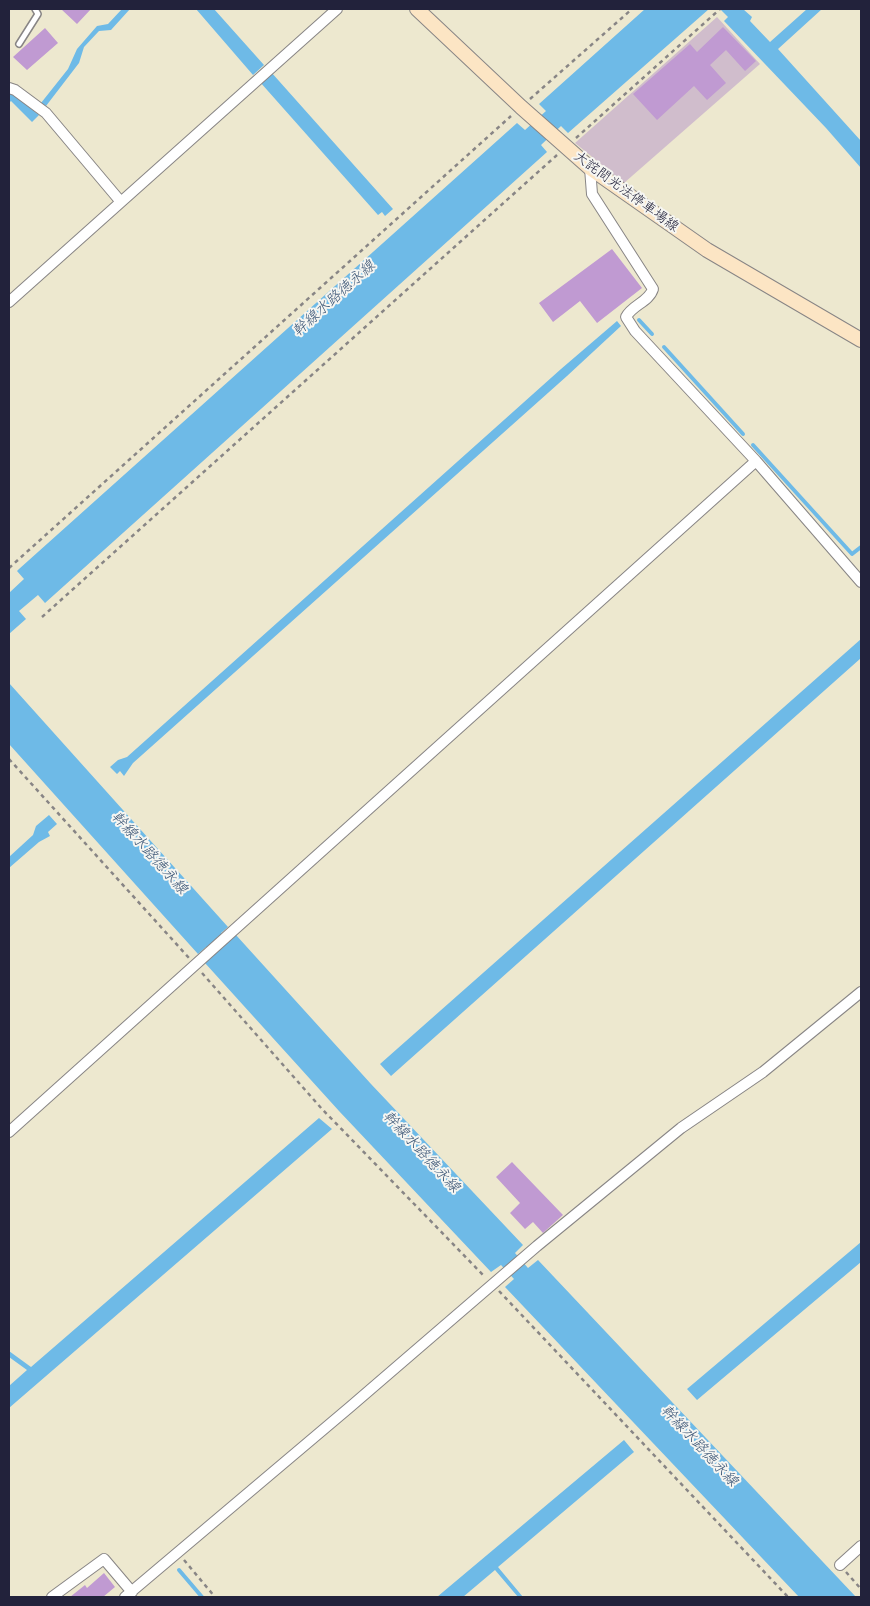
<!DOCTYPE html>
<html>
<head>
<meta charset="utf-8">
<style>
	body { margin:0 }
	#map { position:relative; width:870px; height:1606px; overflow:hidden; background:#ede8cf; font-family:Pangolin,sans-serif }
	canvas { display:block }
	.frame { position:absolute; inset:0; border:10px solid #22223b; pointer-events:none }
</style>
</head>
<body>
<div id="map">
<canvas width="870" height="1606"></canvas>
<div class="frame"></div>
</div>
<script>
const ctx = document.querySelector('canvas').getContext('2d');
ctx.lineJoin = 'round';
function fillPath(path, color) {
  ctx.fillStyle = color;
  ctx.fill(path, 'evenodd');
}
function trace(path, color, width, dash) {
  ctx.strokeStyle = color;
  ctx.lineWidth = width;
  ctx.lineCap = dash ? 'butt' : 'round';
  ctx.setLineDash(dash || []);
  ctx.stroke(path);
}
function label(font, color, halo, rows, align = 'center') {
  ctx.font = font + ' Pangolin,"Klee One",sans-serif';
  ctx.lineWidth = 4;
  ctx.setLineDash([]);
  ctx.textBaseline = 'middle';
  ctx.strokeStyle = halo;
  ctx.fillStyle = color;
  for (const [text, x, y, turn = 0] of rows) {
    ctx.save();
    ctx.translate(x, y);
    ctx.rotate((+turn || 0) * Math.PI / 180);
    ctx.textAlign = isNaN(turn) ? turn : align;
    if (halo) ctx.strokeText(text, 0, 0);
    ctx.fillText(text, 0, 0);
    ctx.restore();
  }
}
fillPath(new Path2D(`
	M717 17 760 64 624 183 575 143Z`), '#d0bdcc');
fillPath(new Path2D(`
	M122 9H130L111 30 99 31 84 47 79 63 46 106 41 103 68 69 77 49 97 26 108 24Z
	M196 9H214L264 65 253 75Z
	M645 9H709L568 133 561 126 541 145 547 152 45 603 38 595 19 611 26 619 9 634V593L24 579 17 571 19 569 517 123 525 130 546 111 539 104Z
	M720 9H743L752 17 750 21 770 42 807 9H822L778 49 861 141V168L826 128 724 21 728 17Z
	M271 72 393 209 385 216 382 212 378 215 260 82Z
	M11 93 39 115 32 122 11 101 9 103V94Z
	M617 321 621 326 567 376 133 763 124 776 120 771 117 774 110 767 118 760 127 757 561 369Z
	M861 639V658L391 1076 380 1064Z
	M9 683 228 927 221 933 228 942 236 935 371 1084 523 1245 515 1253 528 1268 538 1260 856 1597H799L505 1287 514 1279 501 1265 491 1272 339 1111 205 963 213 956 206 947 198 954 9 744Z
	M49 815 57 824 48 832 50 836 39 842 9 868V857L33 835 36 826Z
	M319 1118 332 1129 9 1408V1386L27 1370 9 1357V1351L31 1367Z
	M861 1242V1262L697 1400 687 1389Z
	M624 1440 634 1452 498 1567 523 1597H518L495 1570 463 1597H437Z`), '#6ebae7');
trace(new Path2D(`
	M639 320 652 334
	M664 347 743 434
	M753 445 852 554 861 547
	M179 1570 202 1597`), '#6ebae7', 4);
fillPath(new Path2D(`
	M61 9H91L77 24Z
	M723 27 756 61 745 71 726 50 710 65 726 83 707 100 694 86 657 120 633 94 690 44 697 52Z
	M45 28 58 43 27 70 13 57Z
	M612 249 642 288 597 323 580 301 553 322 539 303Z
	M512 1162 563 1215 543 1233 533 1222 525 1229 510 1213 520 1203 496 1177Z
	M104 1573 115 1587 103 1597H70L85 1585 87 1588Z`), '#c09ad2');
const service = new Path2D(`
	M19 44 38 14 35 9`);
const minor = new Path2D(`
	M9 88 15 90 46 113 121 202
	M590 168 592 194 653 289C649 302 632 305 626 317L635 331 756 461 861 582
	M9 302 337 9
	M9 1132 756 461
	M840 1565 861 1546
	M52 1597 104 1559 132 1592
	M125 1597 350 1407 537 1246 681 1128 763 1072 861 992`);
const secondary = new Path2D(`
	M417 9 521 107 590 168 707 250 861 340`);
trace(service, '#888585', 8);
trace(minor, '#888585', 12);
trace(secondary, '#888585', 16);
trace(new Path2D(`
	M530 99 632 9
	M576 138 720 9
	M9 568 511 116
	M42 617 557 155
	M9 759 189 958
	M202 973 322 1109 485 1277
	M499 1291 788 1597
	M184 1560 215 1597
	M846 1572 861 1589`), '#888585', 2.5, [4, 4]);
trace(service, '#fff', 5);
trace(minor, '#fff', 10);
trace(secondary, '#fce5c4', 14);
label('14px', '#22223b', '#f6f6f2', [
	["大詫間光法停車場線",626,192,36]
]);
label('italic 15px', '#3d5777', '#f6f6f2', [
	["幹線水路徳永線",334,299,-42],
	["幹線水路徳永線",149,853,48],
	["幹線水路徳永線",421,1152,47],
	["幹線水路徳永線",699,1446,47]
]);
</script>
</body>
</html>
